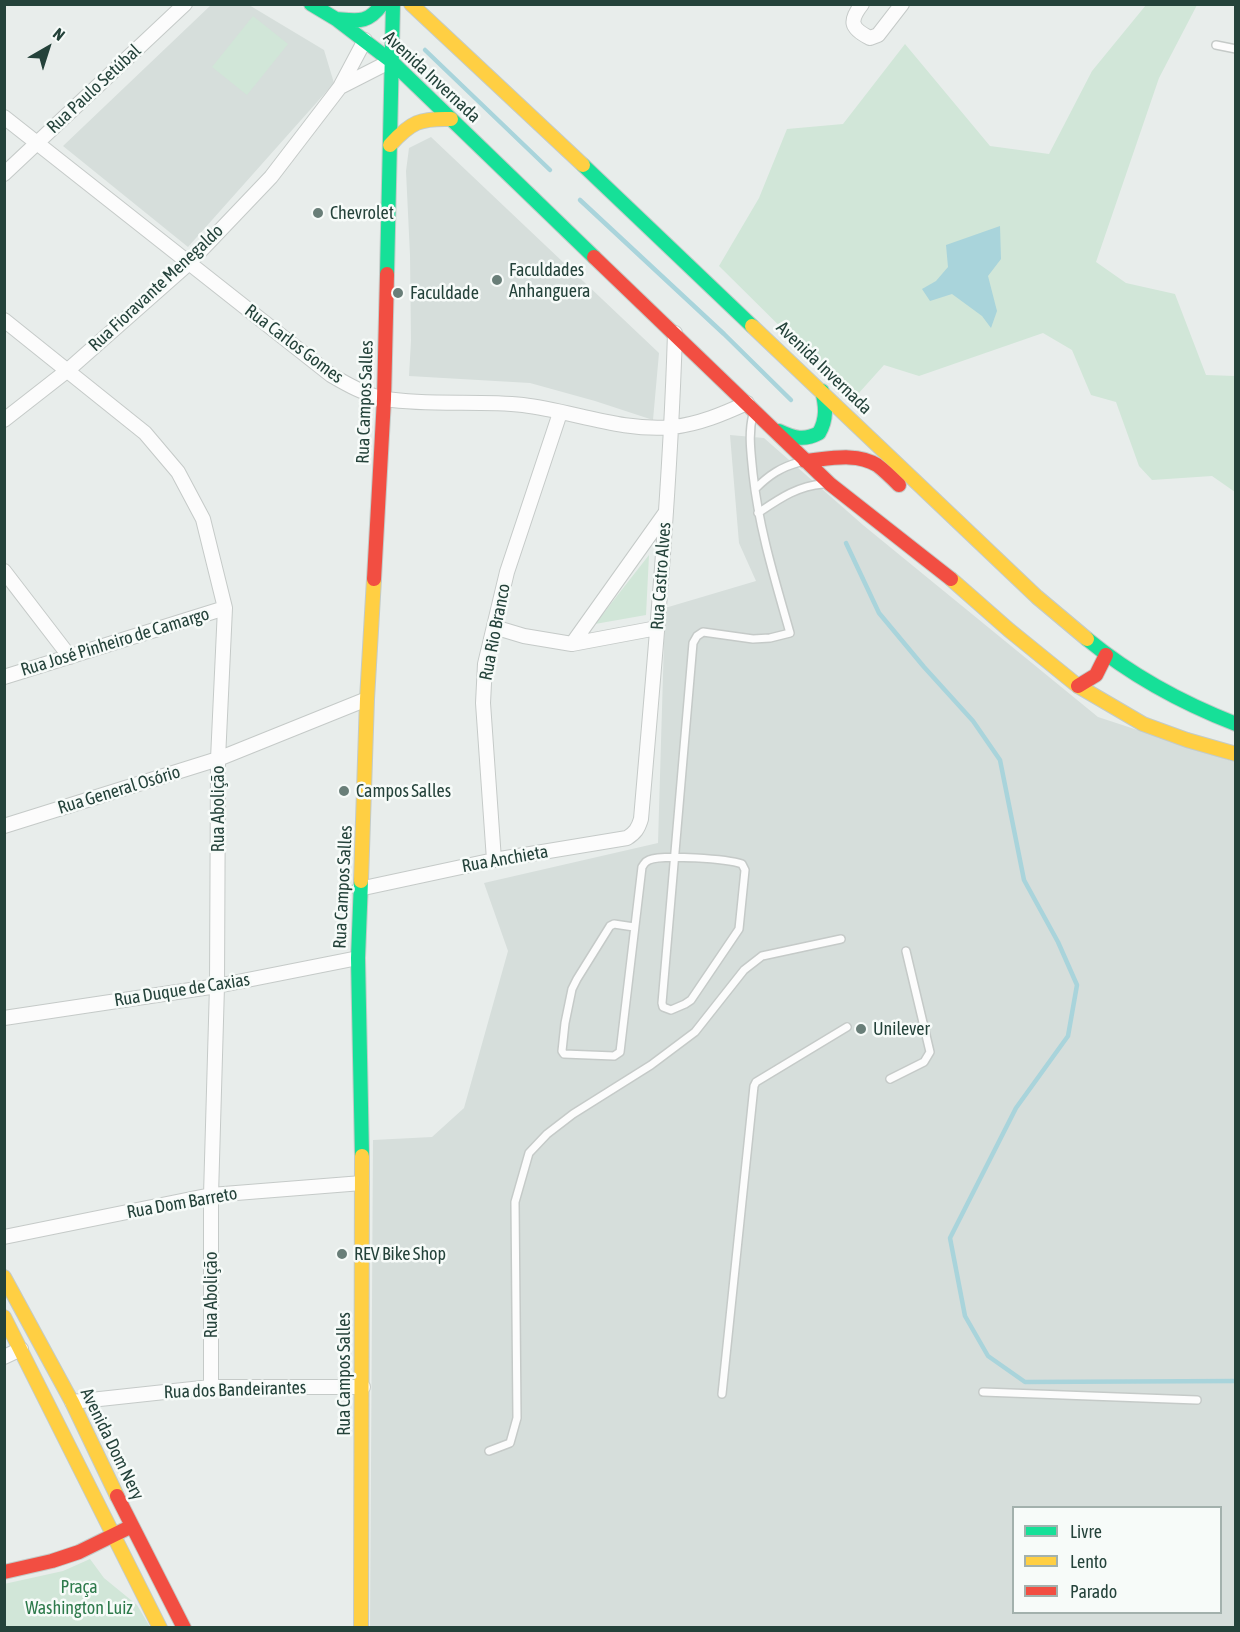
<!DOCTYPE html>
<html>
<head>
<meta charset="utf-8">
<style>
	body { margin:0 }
	#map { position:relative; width:1240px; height:1632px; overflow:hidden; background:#e8edeb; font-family:"Asap Condensed",sans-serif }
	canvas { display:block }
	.frame { position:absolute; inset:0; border:6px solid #24423a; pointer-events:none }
	.legend { position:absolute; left:1012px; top:1506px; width:210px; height:108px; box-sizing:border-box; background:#f7fbf9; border:2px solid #a3b1ad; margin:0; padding:8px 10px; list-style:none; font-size:18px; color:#24423a }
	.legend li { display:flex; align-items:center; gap:12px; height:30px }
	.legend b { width:30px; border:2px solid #a3b1ad }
	.north { position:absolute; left:18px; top:18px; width:60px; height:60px; -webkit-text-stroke:4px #f7fbf9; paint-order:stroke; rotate:39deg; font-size:16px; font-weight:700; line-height:24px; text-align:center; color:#24423a }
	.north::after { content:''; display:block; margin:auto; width:21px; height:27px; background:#24423a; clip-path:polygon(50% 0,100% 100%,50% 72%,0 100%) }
</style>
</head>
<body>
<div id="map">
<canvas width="1240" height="1632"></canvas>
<div class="frame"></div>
<ul class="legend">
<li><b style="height:8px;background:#16e098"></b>Livre</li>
<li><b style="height:8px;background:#ffcf43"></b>Lento</li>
<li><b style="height:8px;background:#f24e42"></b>Parado</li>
</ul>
<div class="north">N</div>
</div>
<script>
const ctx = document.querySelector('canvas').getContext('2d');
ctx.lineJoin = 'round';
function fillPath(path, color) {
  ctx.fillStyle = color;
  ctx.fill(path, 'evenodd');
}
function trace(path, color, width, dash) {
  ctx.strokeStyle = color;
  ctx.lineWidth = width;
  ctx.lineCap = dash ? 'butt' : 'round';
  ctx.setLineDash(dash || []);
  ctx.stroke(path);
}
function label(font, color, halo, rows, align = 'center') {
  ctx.font = font + ' "Asap Condensed",sans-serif';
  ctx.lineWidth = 5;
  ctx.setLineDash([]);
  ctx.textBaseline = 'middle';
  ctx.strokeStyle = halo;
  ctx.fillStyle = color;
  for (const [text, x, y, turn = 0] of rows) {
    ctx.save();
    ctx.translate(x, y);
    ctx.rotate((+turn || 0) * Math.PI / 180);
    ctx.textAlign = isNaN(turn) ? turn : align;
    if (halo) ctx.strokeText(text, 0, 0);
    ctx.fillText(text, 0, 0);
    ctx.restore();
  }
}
fillPath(new Path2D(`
	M211 5H249L324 50 334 83 188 247 63 146Z
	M431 137 659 353 653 420 595 401 530 383 409 376 411 341 410 255 406 171 409 148Z
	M730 435 764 438 863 525 1098 717 1235 762V1627L370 1628 373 1140 432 1137 464 1108 508 951 484 883 658 843 665 608 756 581 739 543ZM1014 1508H1220V1612H1014Z`), '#d6dedb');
fillPath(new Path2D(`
	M1146 5H1197L1159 78 1096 262 1126 283 1175 294 1206 375 1235 376V492L1212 476 1152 480 1139 466 1116 402 1091 395 1072 350 1043 333 919 376 884 365 858 394 826 372 719 266 759 198 787 129 843 124 905 44 990 146 1049 154 1092 71Z
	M253 16 288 44 247 95 212 67Z
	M649 555 646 615 595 624Z
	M90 1559 104 1578 137 1605 150 1627H5L4 1584 63 1571Z`), '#d1e6d8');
fillPath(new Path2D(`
	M1000 226 1001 259 988 276 997 311 991 328 982 316 952 294 930 301 922 289 936 281 948 267 946 245Z`), '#a9d4db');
trace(new Path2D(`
	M425 50 550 170
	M580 200 724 334 791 400
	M846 543 879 613 924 667 973 721 1000 760 1024 880 1058 942 1077 985 1068 1036 1016 1108 950 1238 965 1316 988 1356 1025 1382 1236 1381`), '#a9d4db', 4.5);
const lane = new Path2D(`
	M1216 45 1236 49
	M755 489C769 475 781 467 800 462
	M758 513C779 499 797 486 823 484
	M634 927 614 924 610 926 577 979 572 989 565 1023 562 1051 564 1054 614 1056 620 1052 642 867C645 863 644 862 649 860 662 854 728 859 742 864L745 870 739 929 691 1000 685 1004 671 1010 663 1007 662 1003 693 643 697 636 703 632 753 639 770 638 790 633C775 580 759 529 753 474 751 453 748 434 753 414
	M890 1079 924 1062 930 1052 906 951
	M983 1392 1197 1400
	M722 1394 754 1086 756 1082 847 1027
	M489 1451 510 1443 517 1418 515 1202 529 1153 547 1134 573 1114 651 1065 695 1032 744 970 762 956 841 939`);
const street = new Path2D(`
	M862 4C849 21 850 28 870 38L878 35 902 4
	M340 87 391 61
	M4 117 331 375C348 385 366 395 386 399 431 406 478 400 523 405 573 411 622 432 673 427 699 424 723 414 747 403
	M4 174 185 4
	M4 320 145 433 178 472 203 519 225 608 218 759 217 986 211 1195V1387
	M4 420 68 370 188 264 271 177 340 87 365 40
	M4 571 70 657
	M494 627 524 636 572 644 657 628
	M572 644 666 512
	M4 677 225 608
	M4 826 218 759 367 699
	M494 860 483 703 485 664 507 572 560 413
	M359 889 494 860 627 838C635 833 638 829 641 819 655 657 670 495 675 333
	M4 1018 217 986 358 958
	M4 1237 211 1195 362 1183
	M4 1357 21 1349
	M72 1402 211 1387H363`);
const fast = new Path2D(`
	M311 4 336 19 391 61 594 257
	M336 19C358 21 368 24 382 4
	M583 165 752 326
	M387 274 393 4
	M779 431C794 438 804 441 819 433 827 419 826 406 822 391
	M1087 639C1132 676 1182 703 1236 724
	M361 881 358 958 362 1156`);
const slow = new Path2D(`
	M411 4 583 165
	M390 145C411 122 420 118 451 119
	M752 326 1037 597 1087 639
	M951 579 1009 630 1078 686 1143 724 1187 740 1236 754
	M361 881 367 699 374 579
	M4 1277 72 1402 117 1496
	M4 1317 160 1628
	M361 1628 362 1156`);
const jam = new Path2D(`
	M594 257 830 484 951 579
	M805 461C828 459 856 452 877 465 885 471 892 478 899 485
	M374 579 384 399 387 274
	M1078 686 1096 675 1106 655
	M117 1496 184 1628
	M4 1572 52 1561 79 1552 128 1528`);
trace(lane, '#c5cac8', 10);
trace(street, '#c5cac8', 16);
trace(fast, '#c3cbc8', 16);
trace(slow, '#c3cbc8', 16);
trace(jam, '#c3cbc8', 16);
trace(lane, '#fcfcfc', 7);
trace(street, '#fcfcfc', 14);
trace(fast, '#16e098', 14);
trace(slow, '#ffcf43', 14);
trace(jam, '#f24e42', 14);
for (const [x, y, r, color] of [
	[318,213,6,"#697e78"],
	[497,280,6,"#697e78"],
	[398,293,6,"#697e78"],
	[344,791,6,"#697e78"],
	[861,1029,6,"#697e78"],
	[342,1254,6,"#697e78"]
]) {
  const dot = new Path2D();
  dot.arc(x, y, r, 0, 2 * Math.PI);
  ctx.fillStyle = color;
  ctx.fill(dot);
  trace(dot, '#f7fbf9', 2);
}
label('18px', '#24423a', '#f7fbf9', [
	["Avenida Invernada",432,77,43],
	["Rua Paulo Setúbal",94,89,-43],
	["Rua Fioravante Menegaldo",156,288,-43],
	["Rua Carlos Gomes",294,344,37],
	["Avenida Invernada",824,368,44],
	["Rua Campos Salles",365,402,-88],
	["Rua Castro Alves",661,576,-86],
	["Rua Rio Branco",495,632,-79],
	["Rua José Pinheiro de Camargo",115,642,-17],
	["Rua General Osório",119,790,-17],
	["Rua Abolição",218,809,-90],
	["Rua Anchieta",505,859,-10],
	["Rua Campos Salles",343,887,-87],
	["Rua Duque de Caxias",182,990,-9],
	["Rua Dom Barreto",182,1203,-10],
	["Rua Abolição",211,1295,-90],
	["Rua Campos Salles",344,1374,-90],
	["Rua dos Bandeirantes",235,1390,-2],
	["Avenida Dom Nery",112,1444,64]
]);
label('18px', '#24423a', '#f7fbf9', [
	["Chevrolet",330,213],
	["Faculdades",509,270],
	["Anhanguera",509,291],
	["Faculdade",410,293],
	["Campos Salles",356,791],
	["Unilever",873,1029],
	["REV Bike Shop",354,1254]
], 'left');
label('18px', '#2d7a4b', '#f7fbf9', [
	["Praça",79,1587],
	["Washington Luiz",79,1608]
]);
</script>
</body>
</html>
